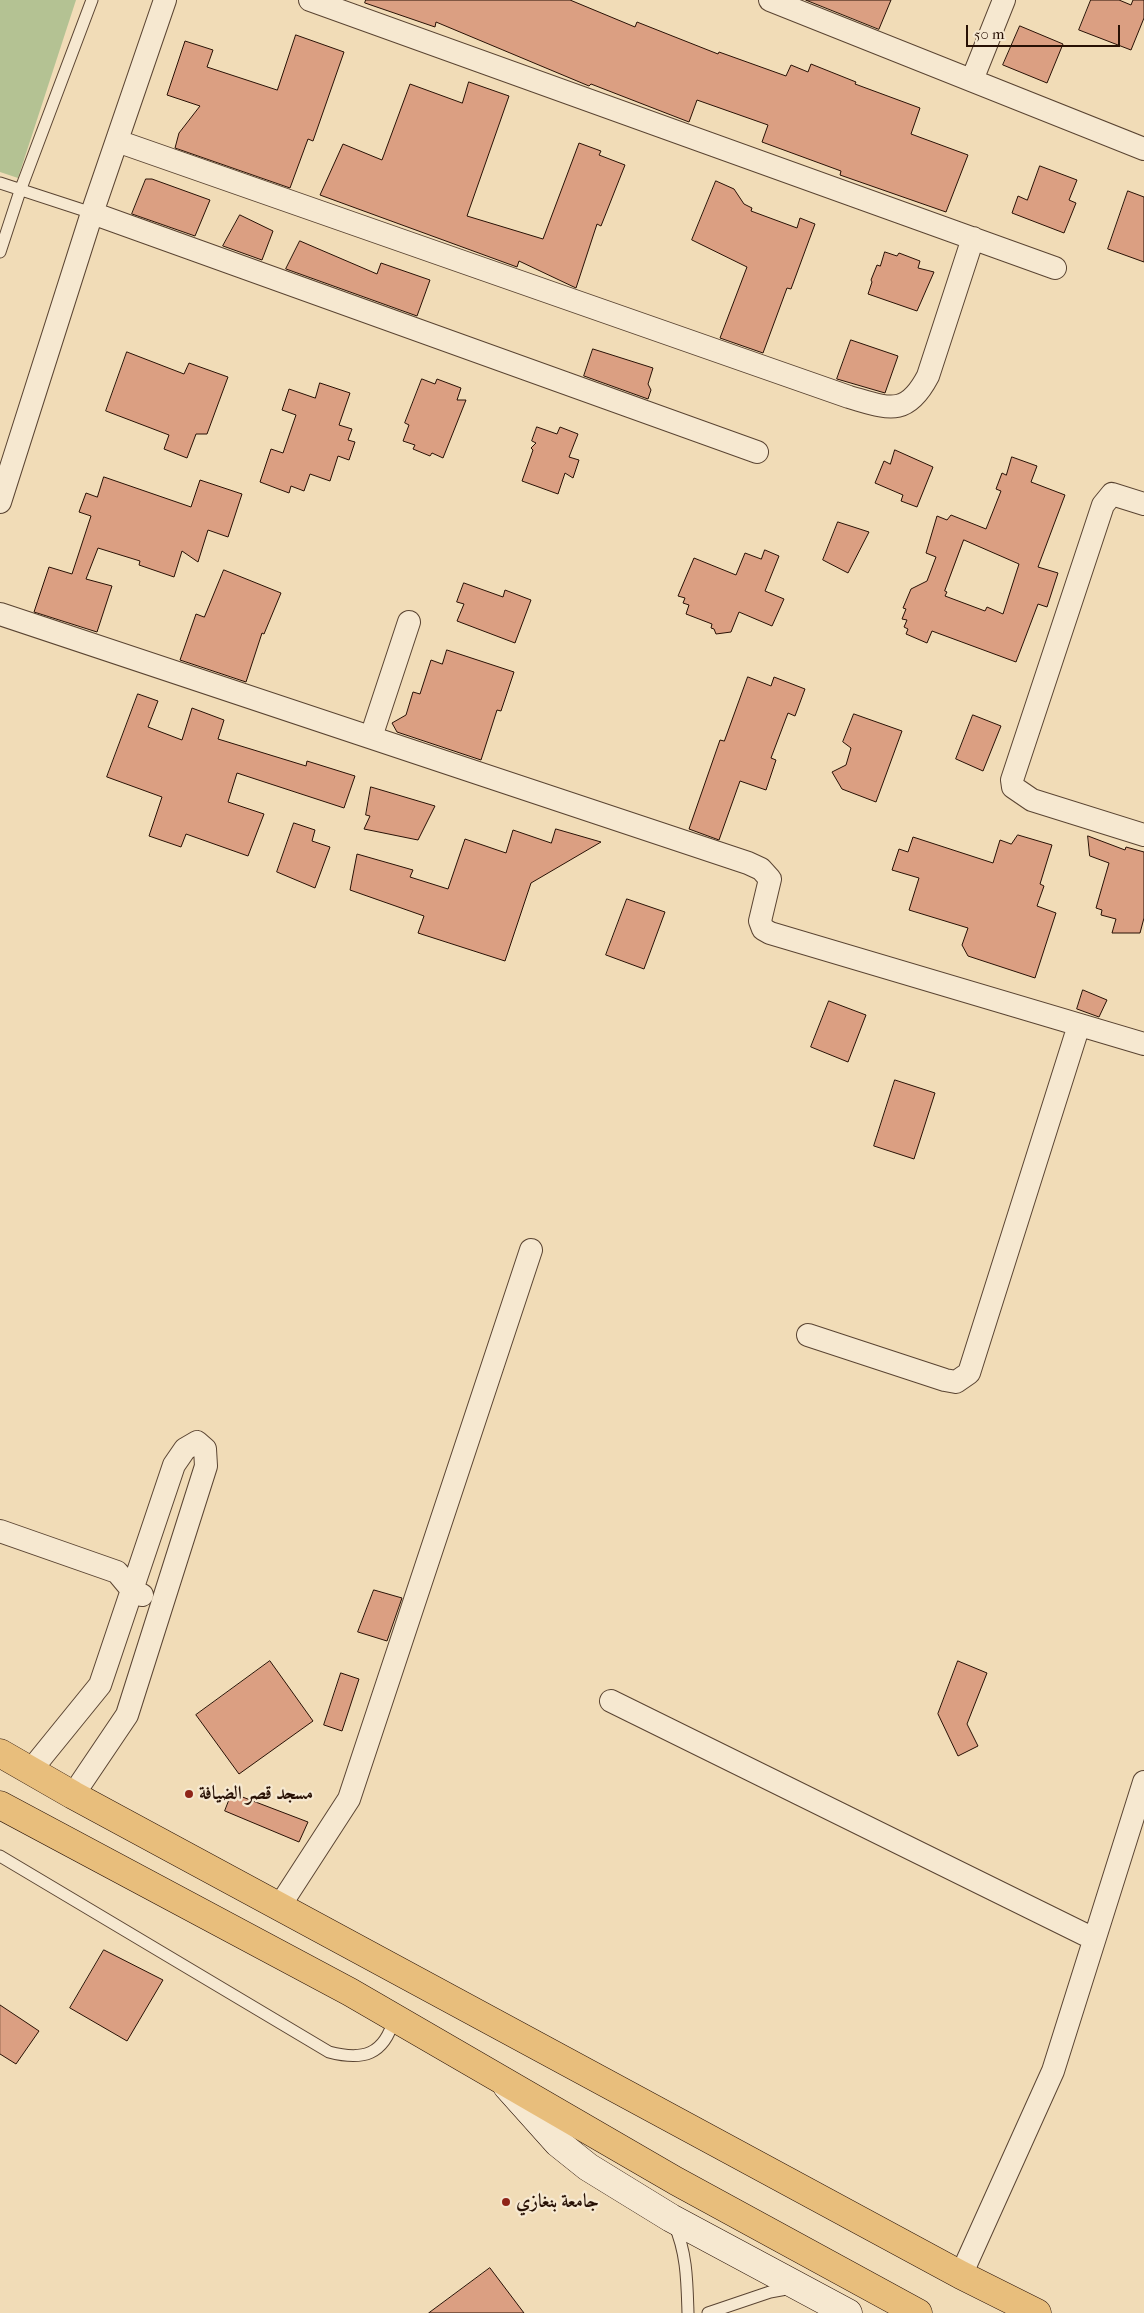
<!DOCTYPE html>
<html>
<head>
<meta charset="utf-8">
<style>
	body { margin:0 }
	#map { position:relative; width:1144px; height:2313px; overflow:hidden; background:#f1dcb7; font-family:"IM FELL French Canon",serif }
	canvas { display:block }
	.scale { position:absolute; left:966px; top:25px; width:154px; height:22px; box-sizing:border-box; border:2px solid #281105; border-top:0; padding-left:6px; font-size:15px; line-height:18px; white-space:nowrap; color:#281105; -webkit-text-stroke:4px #f6e8d0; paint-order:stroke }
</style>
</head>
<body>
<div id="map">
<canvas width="1144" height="2313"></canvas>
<div class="scale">50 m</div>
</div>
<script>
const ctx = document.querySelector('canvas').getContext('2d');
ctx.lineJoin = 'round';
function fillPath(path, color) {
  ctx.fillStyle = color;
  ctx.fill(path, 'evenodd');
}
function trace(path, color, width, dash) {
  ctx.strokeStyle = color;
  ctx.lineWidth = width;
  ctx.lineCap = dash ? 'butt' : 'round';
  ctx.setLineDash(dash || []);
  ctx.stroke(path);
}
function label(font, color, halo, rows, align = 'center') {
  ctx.font = font + ' "IM FELL French Canon",Amiri,serif';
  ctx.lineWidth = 4.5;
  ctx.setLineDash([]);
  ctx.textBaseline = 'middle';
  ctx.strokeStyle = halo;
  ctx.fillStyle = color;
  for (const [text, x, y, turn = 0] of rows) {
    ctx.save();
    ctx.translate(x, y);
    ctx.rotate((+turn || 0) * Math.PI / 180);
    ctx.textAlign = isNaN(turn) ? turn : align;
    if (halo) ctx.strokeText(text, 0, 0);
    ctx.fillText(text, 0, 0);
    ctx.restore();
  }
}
fillPath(new Path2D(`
	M0 0H76L18 178 0 172Z`), '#b4c293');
const building = new Path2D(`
	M366 0H570L635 27 637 22 718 54 719 52 786 76 791 65 808 72 811 64 856 82 855 84 920 108 911 134 968 155 946 212 840 175 841 171 762 142 768 125 697 100 689 122 591 84 589 86 436 22 435 27 365 3Z
	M806 0H891L879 29Z
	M1091 0H1119L1131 5 1133 0H1144V18L1131 50 1079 30Z
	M1020 26 1063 44 1047 83 1003 65Z
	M296 35 344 52 313 141 308 139 290 188 175 148 179 133 200 106 167 95 185 41 213 50 207 67 277 90Z
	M469 82 509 96 467 216 543 239 579 143 601 151 599 155 625 165 601 226 597 224 576 288 519 261 517 267 320 195 343 144 382 160 410 84 462 103Z
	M1040 166 1077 180 1069 200 1076 203 1064 233 1012 213 1018 196 1027 200Z
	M146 179H152L210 200 195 236 132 214Z
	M716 181 734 189 744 204 752 208 751 211 797 228 800 218 815 224 791 289 787 288 763 353 720 338 747 267 692 240Z
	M1128 191 1144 197V262L1108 249Z
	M240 215 273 231 262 260 223 246Z
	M300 241 377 274 381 263 430 280 417 316 286 269Z
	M885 252 897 256 899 253 920 261 918 268 934 272 917 311 868 294 872 282 871 280 877 265 880 266Z
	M851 340 898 356 885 393 837 379Z
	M593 349 653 368 648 384 651 390 648 399 584 376Z
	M127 352 184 374 189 363 228 377 207 434H196L187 458 164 449 169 435 106 411Z
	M422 379 435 384 437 379 461 388 457 400H466L443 458 432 453 430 456 413 449 415 445 403 441 409 425 405 423Z
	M320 383 350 393 339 425 352 429 348 440 355 442 349 460 338 456 330 481 310 474 304 491 291 486 289 493 260 482 271 449 283 453 296 415 282 410 289 389 315 398Z
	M537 427 557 434 560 427 578 434 569 457 579 460 573 478 565 473 558 494 522 481 533 450 531 448 536 443 532 441Z
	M895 450 933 467 917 507 901 501 903 495 875 483 884 461 890 464Z
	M1012 457 1037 466 1031 482 1065 495 1038 567 1058 573 1047 607 1038 604 1016 662 932 631 927 643 906 634 908 629 904 627 907 620 902 619 906 609 903 608 911 589 927 581 936 557 926 553 937 516 947 520 951 515 986 529 1001 491 996 489 1002 473 1006 475ZM964 540 1019 564 1003 614 987 607 985 611 945 596 947 592 945 591Z
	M104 477 191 507 200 480 242 494 228 537 208 530 198 562 182 551 174 577 139 565 140 561 98 548 86 579 112 586 97 632 34 612 49 567 72 574 91 516 79 512 86 493 97 497Z
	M838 522 869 532 848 573 823 560Z
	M765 550 779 556 765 591 784 599 772 626 739 612 731 632 716 634 714 629 711 628 712 624 686 614 689 605 683 603 685 598 678 596 694 558 736 575 745 553 761 559Z
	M224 570 281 593 264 634 262 633 246 682 180 660 196 614 204 617Z
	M464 583 503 597 505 590 531 600 515 643 457 621 464 604 457 602Z
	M447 650 514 672 501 711 497 710 481 760 397 732 392 723 406 715 413 692 420 694 431 660 442 664Z
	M748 677 771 686 774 677 805 689 795 716 788 713 771 758 776 760 766 790 740 781 719 840 689 829 720 740 724 741Z
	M138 694 158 701 148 727 182 740 192 708 224 720 218 739 306 766 307 761 355 776 344 808 237 773 228 802 264 814 248 856 186 834 181 847 149 836 162 797 107 777Z
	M854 714 902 731 876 802 842 789 832 772 846 765 851 748 843 742Z
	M973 715 1001 726 983 771 956 759Z
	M371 787 435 806 418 840 364 829 370 816 366 815Z
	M294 823 315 830 312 841 330 847 315 888 277 872Z
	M556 829 601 842 531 883 505 961 418 933 424 916 350 890 357 854 413 870 410 877 448 889 465 839 506 853 513 830 551 843Z
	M1018 835 1052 845 1040 884 1044 886 1037 906 1056 913 1035 978 968 956 962 945 968 928 909 910 919 878 892 870 899 849 908 852 913 837 993 863 1000 840 1011 844Z
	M1088 836 1125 850 1126 847 1144 852V918L1140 933H1112L1116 919 1101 915 1102 910 1096 908 1109 863 1090 856Z
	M627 899 665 912 644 969 606 955Z
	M1083 990 1107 1000 1099 1017 1077 1009Z
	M829 1001 866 1015 848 1062 811 1047Z
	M895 1080 935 1093 914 1159 874 1146Z
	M374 1590 402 1598 387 1641 358 1632Z
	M270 1661 313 1721 239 1774 196 1715Z
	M958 1661 987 1673 967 1724 978 1746 958 1756 938 1714Z
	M341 1673 359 1679 342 1731 324 1725Z
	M232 1793 308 1822 299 1842 225 1811Z
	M104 1950 163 1980 127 2041 70 2008Z
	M0 2005 39 2031 16 2064 0 2054Z
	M490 2268 524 2313H429Z`);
fillPath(building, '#db9f82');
trace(building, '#281105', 1);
const lane = new Path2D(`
	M0 183 92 213
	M0 252 20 191 92 0
	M0 1856 329 2052C363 2061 384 2055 394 2019
	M674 2224C687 2253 687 2282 688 2313
	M708 2313 770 2292 792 2288`);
const street = new Path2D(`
	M310 0 1055 268
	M770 0 1144 149
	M972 80 1004 0
	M117 141 849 397C888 408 906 418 928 376L973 238
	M92 213 757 452
	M0 502 92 213 165 0
	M1144 504 1112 494 1103 505 1012 780 1013 787 1032 800 1144 835
	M0 614 748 863 761 869 770 879 760 921 763 929 770 933 1144 1044
	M371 737 409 622
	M808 1335 945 1380 956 1382 969 1373 1079 1025
	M0 1531 117 1572 132 1590 142 1595
	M611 1701 1094 1939
	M31 1770 100 1685 174 1465 185 1449 197 1442 205 1449 206 1466 127 1715 73 1795
	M279 1907 349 1799 531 1250
	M961 2275 1053 2071 1144 1782`);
const secondary = new Path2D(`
	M507 2086 558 2143 588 2167 671 2218 848 2313`);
const highway = new Path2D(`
	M0 1753 73 1795 961 2275 1037 2313
	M0 1805 350 1992 676 2181 918 2313`);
trace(lane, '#5a4432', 13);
trace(street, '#5a4432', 24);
trace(secondary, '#281105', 29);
trace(highway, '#281105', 29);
trace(lane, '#f6e8d0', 11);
trace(street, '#f6e8d0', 22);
trace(secondary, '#f6e8d0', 28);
trace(highway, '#e8be7c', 28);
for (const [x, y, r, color] of [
	[189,1794,5,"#8f2418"],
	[506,2202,5,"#8f2418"]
]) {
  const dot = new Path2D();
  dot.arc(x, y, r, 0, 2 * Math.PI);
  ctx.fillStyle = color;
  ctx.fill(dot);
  trace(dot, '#f6e8d0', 2);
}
label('bold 19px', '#281105', '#f6e8d0', [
	["مسجد قصر الضيافة",199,1794],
	["جامعة بنغازي",516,2202]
], 'left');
</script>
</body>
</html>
